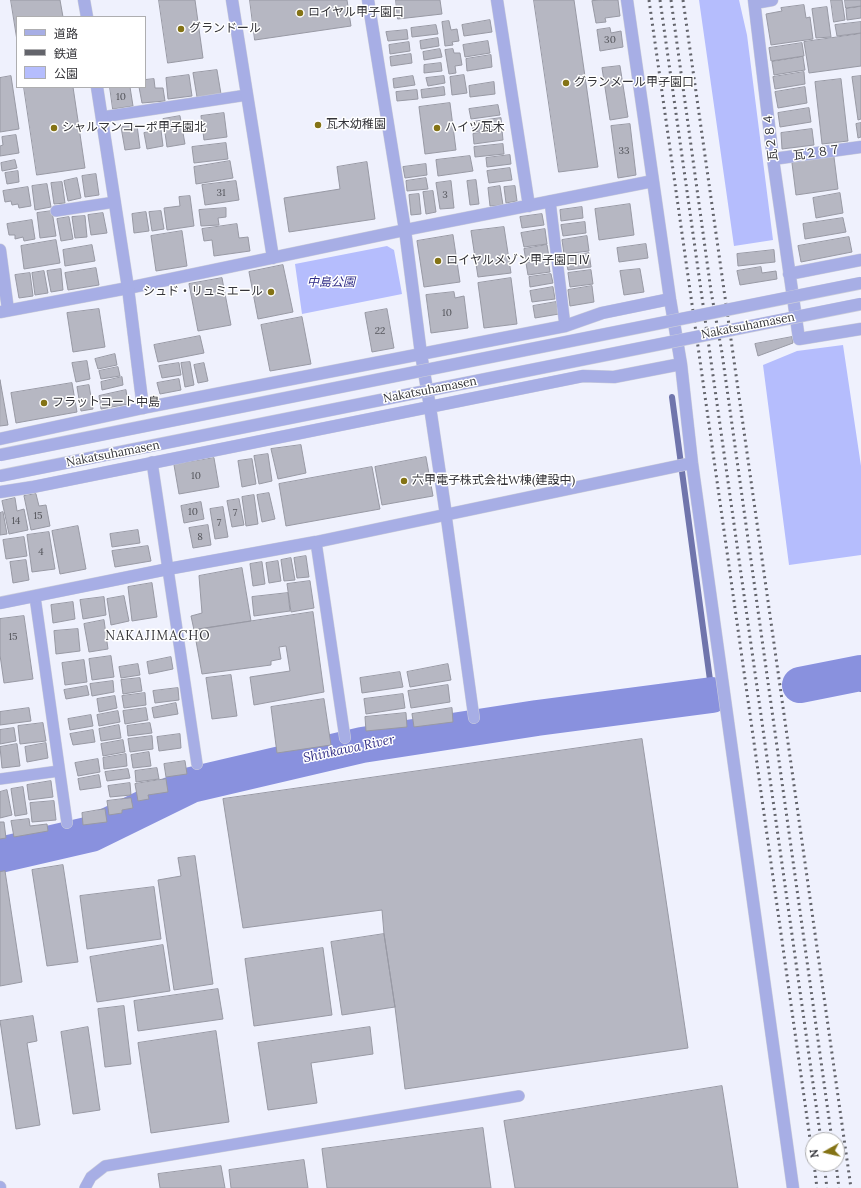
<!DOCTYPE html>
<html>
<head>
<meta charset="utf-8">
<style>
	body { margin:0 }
	#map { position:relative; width:861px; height:1188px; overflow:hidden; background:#eff1fd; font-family:Lora,"Noto Sans JP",serif }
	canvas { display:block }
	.legend { position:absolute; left:16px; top:16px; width:130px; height:72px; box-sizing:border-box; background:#fff; border:1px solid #aeaeb0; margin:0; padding:5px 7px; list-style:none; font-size:12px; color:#343439 }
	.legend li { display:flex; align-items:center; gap:8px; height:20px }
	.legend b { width:20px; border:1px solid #aeaeb0 }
	.north { position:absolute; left:805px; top:1132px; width:40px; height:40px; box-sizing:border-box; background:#fff; border:1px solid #aeaeb0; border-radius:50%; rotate:262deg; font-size:11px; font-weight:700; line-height:16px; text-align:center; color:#343439 }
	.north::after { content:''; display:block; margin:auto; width:14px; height:18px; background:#847315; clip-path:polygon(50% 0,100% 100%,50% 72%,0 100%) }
</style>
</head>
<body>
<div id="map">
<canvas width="861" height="1188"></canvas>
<ul class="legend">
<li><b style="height:5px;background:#a7aee5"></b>道路</li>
<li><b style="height:5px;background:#63646b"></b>鉄道</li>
<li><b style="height:11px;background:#b5bdfd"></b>公園</li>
</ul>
<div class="north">N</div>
</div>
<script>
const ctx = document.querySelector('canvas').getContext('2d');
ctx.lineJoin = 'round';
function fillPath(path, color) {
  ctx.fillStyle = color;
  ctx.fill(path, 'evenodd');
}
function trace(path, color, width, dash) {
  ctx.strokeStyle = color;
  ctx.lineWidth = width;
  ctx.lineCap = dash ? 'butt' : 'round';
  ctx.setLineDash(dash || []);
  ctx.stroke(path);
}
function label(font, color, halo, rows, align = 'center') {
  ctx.font = font + ' Lora,"Noto Sans JP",serif';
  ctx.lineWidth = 3;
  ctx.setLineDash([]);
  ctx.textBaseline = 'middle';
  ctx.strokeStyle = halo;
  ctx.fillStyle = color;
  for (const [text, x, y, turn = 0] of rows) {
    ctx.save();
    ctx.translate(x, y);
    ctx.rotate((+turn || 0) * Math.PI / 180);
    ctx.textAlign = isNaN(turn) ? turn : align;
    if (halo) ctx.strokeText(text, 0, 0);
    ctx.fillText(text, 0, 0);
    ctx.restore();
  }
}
fillPath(new Path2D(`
	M699 0H739L747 35 773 240 734 246Z
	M387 246 394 250 402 294 302 314 295 264Z
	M843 345 861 466V555L789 565 763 365 797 351Z`), '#b5bdfd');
trace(new Path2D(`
	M672 397 712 695
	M858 674 861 689`), '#7075ac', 6);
trace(new Path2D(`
	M800 685 861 673
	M0 855 91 834 191 785 362 745 537 718 712 695`), '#8991de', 36);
const building = new Path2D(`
	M11 0H60L63 17H17V40Z
	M159 0H195L203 58 168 63Z
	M250 0H347L351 26 255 40Z
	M396 0H440L442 14 398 19Z
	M534 0H574L598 167 559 172Z
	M603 0H618L620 16 605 18 606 22 596 23 592 1Z
	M831 0H842L845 20 834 22Z
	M845 0H861V6L846 8Z
	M804 5 806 18 810 17 813 39 771 45 766 14 782 11 781 8Z
	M827 7 831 37 816 38 812 9Z
	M861 7V18L847 20 846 9Z
	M490 20 492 32 464 36 462 25Z
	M449 21 451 30 457 29 459 41 452 42 453 45 445 46 442 22Z
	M861 22V33L837 36 835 25Z
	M436 25 438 34 412 37 411 28Z
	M610 28 611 33 621 31 623 47 600 51 597 30Z
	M407 30 408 39 388 41 386 32Z
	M861 34V66L809 73 804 42Z
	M438 38 439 46 421 49 420 41Z
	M488 41 490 53 465 57 463 45Z
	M409 42 410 51 390 54 389 45Z
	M802 43 804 56 771 61 769 48Z
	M440 49 442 57 424 60 423 52Z
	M453 49 454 53H460L462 65 455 66 456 73 449 74 445 50Z
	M411 54 412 63 391 66 390 57Z
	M491 55 492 67 467 71 466 59Z
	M803 57 805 70 774 75 772 62Z
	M441 63 442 71 424 73V65Z
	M620 66 628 117 610 120 602 68Z
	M217 70 221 94 197 97 193 73Z
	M804 72 805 84 775 89 773 77Z
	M189 75 192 96 168 99 166 78Z
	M464 75 467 93 452 95 450 77Z
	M11 76 19 129 0 132V78Z
	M413 76 415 85 394 88 393 79Z
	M444 76 445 83 428 86 426 78Z
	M861 76V119L858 120 852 77Z
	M154 79 155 88H163L165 101 142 103 139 87H145V80Z
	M841 79 848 141 822 144 815 82Z
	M494 82 495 94 470 97 469 86Z
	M24 87H73L85 168 37 175Z
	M110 87H130L133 106 113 109Z
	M444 87 445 95 422 98 421 90Z
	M805 87 807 103 778 108 775 92Z
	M417 90 418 99 397 101 396 92Z
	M450 103 456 150 425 154 419 107Z
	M498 105 500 115 471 119 469 109Z
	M809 108 811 122 780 127 778 113Z
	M224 113 227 137 204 140 201 116Z
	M180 116 185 144 167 147 163 119Z
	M501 118 502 128 473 132 472 122Z
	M861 123V137L858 138 856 124Z
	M630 124 636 175 618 178 611 126Z
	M137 125 140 148 125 150 121 127Z
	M812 129 814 145 782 149 781 133Z
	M161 130 163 146 147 149 144 133Z
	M502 130 503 140 474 144 473 134Z
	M16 135 19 153 0 156V146L3 145 2 137Z
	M226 143 228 159 194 163 192 147Z
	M503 144 504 154 475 157 474 147Z
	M510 155 511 164 487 167 486 158Z
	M470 156 473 171 438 176 436 160Z
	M834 157 838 189 796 195 792 163Z
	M15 160 17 168 2 171 1 163Z
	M230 161 233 178 196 184 194 167Z
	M367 162 375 219 289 232 284 198 340 189 337 167Z
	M426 164 427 175 405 178 403 167Z
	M510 168 512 180 489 183 487 171Z
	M18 171 19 182 7 184 5 173Z
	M96 174 99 195 85 197 82 176Z
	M77 178 81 198 68 201 64 181Z
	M426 178 428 189 407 191 406 181Z
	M476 180 479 204 470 205 467 181Z
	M236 181 239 200 205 205 202 185Z
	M451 181 454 208 440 209 436 183Z
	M62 182 65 203 54 204 51 183Z
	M47 184 51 207 35 210 32 186Z
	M500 186 503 205 490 206 488 188Z
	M515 186 517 201 506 203 504 187Z
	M28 187 31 206 19 208 18 204 12 205 11 201 5 202 3 191Z
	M433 191 436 212 426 214 423 192Z
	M840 193 843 213 816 218 813 198Z
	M419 194 421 214 411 215 409 195Z
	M190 196 194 226 167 230 164 208 180 206 179 197Z
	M630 204 634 235 599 240 595 209Z
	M582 207 583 218 561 221 560 210Z
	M226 208V217L218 218 219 225 201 226 199 210Z
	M52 211 56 236 40 238 37 213Z
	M161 211 164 229 152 231 149 212Z
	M146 212 149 231 134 233 132 214Z
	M103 213 107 233 91 235 88 215Z
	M542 214 544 225 522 228 520 217Z
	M85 216 87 237 75 238 72 217Z
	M69 217 73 239 61 241 57 219Z
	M843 218 846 232 805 239 803 224Z
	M32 220 35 239 24 241 23 237 15 239V235H9L7 224Z
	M585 222 586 233 563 236 561 225Z
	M237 224 239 238 248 237 250 251 214 256 212 240 204 241 202 229Z
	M504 227 511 273 478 277 471 231Z
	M545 229 547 244 524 247 521 233Z
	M182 231 187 266 156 271 151 236Z
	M453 235 460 282 424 287 417 241Z
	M587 236 589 251 564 254 562 240Z
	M849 237 852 252 801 262 798 246Z
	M56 240 60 263 24 269 21 246Z
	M646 244 648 258 619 262 617 248Z
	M92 245 95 261 65 266 63 250Z
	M547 245 549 257 526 261 524 249Z
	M774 250 775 262 738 266 737 254Z
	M589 253 591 267 568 270 565 257Z
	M548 260 550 272 528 275 526 263Z
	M283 265 293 312 258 319 249 272Z
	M761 267 762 273 776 271 777 279 740 285 737 271Z
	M96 268 99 285 68 290 65 273Z
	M61 269 63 290 51 292 47 271Z
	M640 269 644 292 624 295 620 271Z
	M591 270 593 284 570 287 568 273Z
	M44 271 48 293 35 295 32 273Z
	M30 273 33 296 19 298 15 275Z
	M551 274 553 283 530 287 529 277Z
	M222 278 231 325 198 331 189 284Z
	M511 278 517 324 484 328 478 283Z
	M592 286 594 302 570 306 568 290Z
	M553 287 555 299 532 302 530 291Z
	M454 292 455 298 464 296 468 328 431 333 426 295Z
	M556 302 559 314 535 318 533 306Z
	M99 309 105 347 73 352 67 313Z
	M387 309 394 348 372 352 365 313Z
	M302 317 311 364 270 371 261 325Z
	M200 336 204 353 158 362 154 345Z
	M792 337 793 343 758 356 755 344Z
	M115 354 117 365 98 369 95 359Z
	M87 361 90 379 76 382 72 363Z
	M190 362 194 385 185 387 181 363Z
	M179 363 181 375 162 378 159 366Z
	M204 363 208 381 198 383 194 365Z
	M118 367 120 376 101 379 99 371Z
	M122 377 123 385 102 390 101 382Z
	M179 379 181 390 160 394 157 383Z
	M0 380 8 425 0 426Z
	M72 383 77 412 16 423 11 393Z
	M89 385 93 409 81 411 77 387Z
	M126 390 128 404 101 409 99 396Z
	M301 445 306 473 278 479 271 449Z
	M268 454 272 481 259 484 254 456Z
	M426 457 433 496 382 505 375 467Z
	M214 458 219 487 179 494 174 465Z
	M252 459 256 484 242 487 238 461Z
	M372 467 380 509 286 526 279 484Z
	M269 493 275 519 262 522 257 495Z
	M36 494 39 506 46 505 50 526 31 530 24 496Z
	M254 495 258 524 246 526 242 497Z
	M15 498 17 511 24 509 28 530 9 534 2 501Z
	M239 499 244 525 232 527 227 501Z
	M201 502 204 519 184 523 181 506Z
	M223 507 228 537 215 539 210 509Z
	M3 512 7 534 0 535V513Z
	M208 525 211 545 193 548 189 528Z
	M78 526 86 569 60 574 52 531Z
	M138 530 140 543 112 547 110 534Z
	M49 532 55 569 32 572 27 535Z
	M24 537 27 556 6 559 3 540Z
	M148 546 151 561 115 567 112 551Z
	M306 556 309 577 297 578 294 558Z
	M291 558 295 580 284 581 281 560Z
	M26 560 29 580 13 583 10 562Z
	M278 561 281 581 269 583 266 563Z
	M262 562 265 584 253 586 250 564Z
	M242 568 251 621 194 630 191 616 202 613 199 576Z
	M310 581 314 608 291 612 287 584Z
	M152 583 157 617 132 621 128 587Z
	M288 593 290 611 254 616 252 597Z
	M124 596 129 621 111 625 107 599Z
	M104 597 106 615 83 619 80 600Z
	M73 602 75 619 53 623 51 605Z
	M313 612 324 692 254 705 250 677 290 671 286 646 279 647 281 659 271 661V665L202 674 194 630Z
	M24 616 33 679 4 683 0 655V619Z
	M104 620 108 649 89 652 84 624Z
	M78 629 80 651 56 654 54 631Z
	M111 656 114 677 92 680 89 659Z
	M171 657 173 669 149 674 147 662Z
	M84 660 87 682 65 685 62 663Z
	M138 664 140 675 121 678 119 667Z
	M448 664 451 680 410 687 407 672Z
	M400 672 403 687 362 693 360 678Z
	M231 675 237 716 212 719 206 678Z
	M140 678 142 691 123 694 121 680Z
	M113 681 114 692 92 696 90 684Z
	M448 685 450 702 411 708 408 691Z
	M87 686 89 695 66 699 64 690Z
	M178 688 179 700 155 703 153 691Z
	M145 693 146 705 124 708 122 696Z
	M403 694 405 708 366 714 364 699Z
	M115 696 117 708 99 712 97 699Z
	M324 699 331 745 277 753 271 707Z
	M176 703 178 714 154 718 152 708Z
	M29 708 31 721 0 725V712Z
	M146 708 148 720 125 724 123 711Z
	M452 708 453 722 414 727 412 714Z
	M118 711 120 722 99 726 97 715Z
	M406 713 407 727 366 731 365 717Z
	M91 715 93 726 70 730 68 719Z
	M43 723 46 741 20 744 18 726Z
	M150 723 152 733 128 736 127 726Z
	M119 725 121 738 101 741 99 729Z
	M14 728 16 741 0 744V730Z
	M93 730 95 742 73 745 70 734Z
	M180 734 181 748 159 751 157 737Z
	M152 736 153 749 130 752 128 739Z
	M642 739 688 1048 405 1089 395 1007 384 934 382 910 243 928 223 799Z
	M123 740 125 752 103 756 101 744Z
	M46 743 48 758 27 762 25 747Z
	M17 744 20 766 2 768 0 747Z
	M149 752 151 766 133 768 131 755Z
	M126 754 127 766 104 769 103 758Z
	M98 759 100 772 78 776 75 763Z
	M185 761 187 774 166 777 164 764Z
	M157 768 159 779 136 782 135 771Z
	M128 769 130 778 107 781 105 772Z
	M99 775 101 787 80 790 78 779Z
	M166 779 168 792 148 795 149 799 138 801 135 784Z
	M51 781 53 797 29 800 27 785Z
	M130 783 131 795 110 797 108 786Z
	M23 787 27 814 15 816 11 789Z
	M7 790 12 815 0 818V792Z
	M131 798 133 808 122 810V813L109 815 107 801Z
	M54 801 56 820 32 822 30 803Z
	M105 809 107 822 83 825 82 813Z
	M29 819 30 826 47 824 48 831 14 837 11 821Z
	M0 822H4L6 838 0 839Z
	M195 856 213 984 174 990 158 880 181 876 178 858Z
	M63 865 78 962 47 966 32 870Z
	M5 871 22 982 0 986V872Z
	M154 887 161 939 87 949 80 896Z
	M384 934 395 1007 342 1015 331 942Z
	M163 945 170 991 97 1002 90 957Z
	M323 948 332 1015 254 1026 245 959Z
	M218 989 223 1019 138 1031 134 1001Z
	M124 1006 131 1064 105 1067 98 1009Z
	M33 1016 37 1041 27 1043 40 1125 16 1129 0 1021Z
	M88 1027 100 1110 73 1114 61 1032Z
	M370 1027 373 1054 311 1063 317 1103 268 1110 258 1043Z
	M216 1031 229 1122 151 1133 138 1043Z
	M722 1086 738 1188H515L504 1121Z
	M483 1128 491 1188H327L322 1149Z
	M304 1160 308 1188H231L229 1170Z
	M221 1166 225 1188H160L158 1174Z`);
fillPath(building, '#b6b7c2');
trace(building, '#9899a4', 1);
const service = new Path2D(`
	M102 117 247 95
	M550 201 565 326
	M56 211 115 202
	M152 462 197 764
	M446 515 474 718
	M316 542 345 738
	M35 597 67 823
	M0 779 59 771
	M85 1188 91 1177 105 1166 519 1096`);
const minor = new Path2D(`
	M232 0 273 258
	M368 0 405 230 421 354 430 407 446 515
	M497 0 529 206
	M627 0 670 299 681 364 692 463 793 1188
	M754 0 773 159 799 339 861 329
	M755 3 772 0
	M773 159 861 147
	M0 250 8 310
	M789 274 861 260
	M0 312 128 288 405 230 653 181
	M0 439 143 408 565 326 602 313 670 299
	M0 492 33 487 583 376 614 377 681 364
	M0 603 168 569 316 542 692 463`);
const tertiary = new Path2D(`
	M84 0 87 17
	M97 87 128 288 143 408
	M0 1187V1188`);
trace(service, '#cdcfda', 12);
trace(minor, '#cdcfda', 13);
trace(tertiary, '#cdcfda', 13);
trace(service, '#a7aee5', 11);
trace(minor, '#a7aee5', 12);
trace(tertiary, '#a7aee5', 12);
trace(new Path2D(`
	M649 0 813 1160
	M660 0 821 1140
	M671 0 711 291 722 353 832 1140
	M683 0 851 1188
	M814 1164 817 1188
	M824 1164 827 1188
	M836 1164 839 1188`), '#63646b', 3, [2, 4]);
const tertiaryBridge = new Path2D(`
	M0 455 861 283
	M0 476 861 304`);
trace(tertiaryBridge, '#cdcfda', 13, []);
trace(tertiaryBridge, '#a7aee5', 12);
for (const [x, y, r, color] of [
	[300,13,4,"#847315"],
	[181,29,4,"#847315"],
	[566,83,4,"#847315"],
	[318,125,4,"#847315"],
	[54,128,4,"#847315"],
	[437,128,4,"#847315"],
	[438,261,4,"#847315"],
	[271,292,4,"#847315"],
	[44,403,4,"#847315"],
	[404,481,4,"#847315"]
]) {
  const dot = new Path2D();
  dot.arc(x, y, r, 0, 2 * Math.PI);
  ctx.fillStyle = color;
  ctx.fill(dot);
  trace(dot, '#fff', 1.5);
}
label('10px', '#54555b', null, [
	["30",610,40],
	["10",121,97],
	["33",624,151],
	["31",221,193],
	["3",445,195],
	["10",447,313],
	["22",380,331],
	["10",196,476],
	["10",193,512],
	["7",235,513],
	["15",38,516],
	["14",16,521],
	["7",219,523],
	["8",200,537],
	["4",41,552],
	["15",13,637]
]);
label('12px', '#343439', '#fff', [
	["ロイヤル甲子園口",308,13],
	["グランドール",189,29],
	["グランメール甲子園口",574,83],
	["瓦木幼稚園",326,125],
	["シャルマンコーポ甲子園北",62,128],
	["ハイツ瓦木",445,128],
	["ロイヤルメゾン甲子園口Ⅳ",446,261],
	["シュド・リュミエール",263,292,"right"],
	["フラットコート中島",52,403],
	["六甲電子株式会社W棟(建設中)",412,481]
], 'left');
label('12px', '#343439', '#fff', [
	["瓦２８４",771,137,-97],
	["瓦２８７",817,153,-8],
	["Nakatsuhamasen",748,326,-11],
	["Nakatsuhamasen",430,390,-11],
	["Nakatsuhamasen",113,454,-11]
]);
label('italic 12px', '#312e88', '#fff', [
	["中島公園",331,283]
]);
ctx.letterSpacing = '1px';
label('13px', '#343439', '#fff', [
	["NAKAJIMACHO",158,636]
]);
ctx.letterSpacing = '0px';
label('italic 13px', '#322f88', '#fff', [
	["Shinkawa River",349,749,-12]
]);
</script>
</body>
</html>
